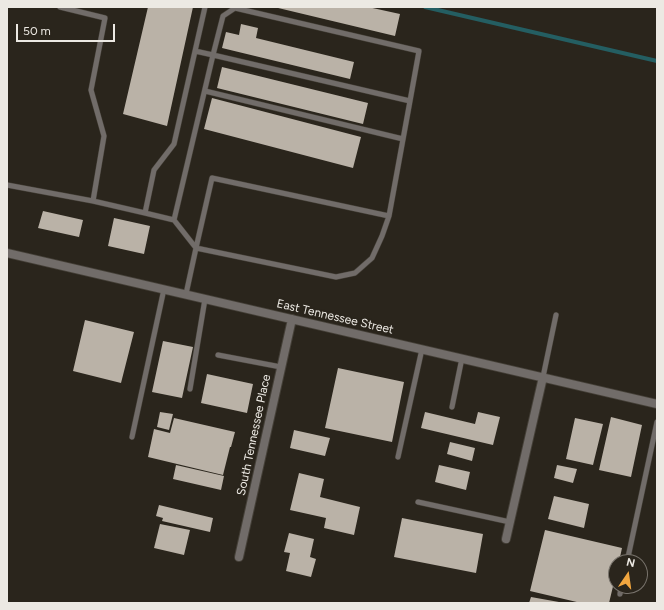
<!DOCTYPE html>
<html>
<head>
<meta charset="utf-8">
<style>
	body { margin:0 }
	#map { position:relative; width:664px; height:610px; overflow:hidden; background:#2a251c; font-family:Figtree,sans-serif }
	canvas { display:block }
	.frame { position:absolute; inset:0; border:8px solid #ece9e3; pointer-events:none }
	.north { position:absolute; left:608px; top:554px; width:40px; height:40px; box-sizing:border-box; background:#2a251c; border:1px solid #78736c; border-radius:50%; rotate:13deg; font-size:11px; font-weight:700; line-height:16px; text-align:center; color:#ece9e3 }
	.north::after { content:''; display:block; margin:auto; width:14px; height:18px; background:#f1a63f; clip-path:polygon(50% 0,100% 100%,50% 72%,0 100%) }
	.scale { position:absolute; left:16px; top:24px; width:99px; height:18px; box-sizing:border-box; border:2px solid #ece9e3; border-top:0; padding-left:5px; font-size:12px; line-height:14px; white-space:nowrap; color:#ece9e3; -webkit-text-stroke:3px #2a251c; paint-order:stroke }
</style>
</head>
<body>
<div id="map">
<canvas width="664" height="610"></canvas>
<div class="frame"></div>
<div class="north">N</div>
<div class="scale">50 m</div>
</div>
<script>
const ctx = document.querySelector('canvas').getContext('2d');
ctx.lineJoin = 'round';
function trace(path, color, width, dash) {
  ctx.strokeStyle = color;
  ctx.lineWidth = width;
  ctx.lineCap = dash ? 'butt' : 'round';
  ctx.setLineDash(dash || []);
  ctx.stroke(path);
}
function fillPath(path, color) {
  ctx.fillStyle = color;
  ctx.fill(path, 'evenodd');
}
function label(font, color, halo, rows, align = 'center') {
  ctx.font = font + ' Figtree,sans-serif';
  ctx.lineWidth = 4;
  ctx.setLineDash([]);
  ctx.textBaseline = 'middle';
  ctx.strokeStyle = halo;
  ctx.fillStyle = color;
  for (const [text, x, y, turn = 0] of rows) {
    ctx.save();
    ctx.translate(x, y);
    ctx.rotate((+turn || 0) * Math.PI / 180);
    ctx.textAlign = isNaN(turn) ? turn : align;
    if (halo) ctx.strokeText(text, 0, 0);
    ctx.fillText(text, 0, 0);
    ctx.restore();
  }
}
trace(new Path2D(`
	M425 7 657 61`), '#245e62', 4);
fillPath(new Path2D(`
	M148 7H193L167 126 123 114Z
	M274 7H368L400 14 395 36Z
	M241 24 258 28 256 38 354 62 350 79 222 48 226 32 239 35Z
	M222 67 368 103 363 124 217 88Z
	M212 98 361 137 353 168 204 129Z
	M43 211 83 220 79 237 38 228Z
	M114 218 150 226 144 254 108 246Z
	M85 320 134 332 121 383 73 371Z
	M163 341 193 347 182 398 152 392Z
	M338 368 404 382 392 442 325 428Z
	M207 374 253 384 247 413 201 403Z
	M160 412 173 414 169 430 157 427Z
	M425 412 475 424 478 412 500 417 493 445 421 428Z
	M611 417 642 425 631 477 599 470Z
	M174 418 235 432 231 447H230L223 475 148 457 154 429 170 433Z
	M575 418 603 424 593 465 566 459Z
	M294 430 330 438 325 456 290 448Z
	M450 442 475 448 472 461 447 454Z
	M176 465 224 476 221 490 173 479Z
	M439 465 470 472 466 490 435 482Z
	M557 465 577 469 573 483 554 478Z
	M299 473 324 479 320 497 360 507 354 535 324 528 326 518 290 510Z
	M554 496 589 504 584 528 548 519Z
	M159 505 213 518 210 532 162 521 163 518 156 516Z
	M402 518 483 534 476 573 394 557Z
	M160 524 190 530 184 555 154 548Z
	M545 530 622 548 619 562H616V574L609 603H581L530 591Z
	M289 533 314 539 310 557 316 559 311 577 286 571 290 553 284 552Z
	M531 597 559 602V603H529Z`), '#bab2a7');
const lane = new Path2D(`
	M60 7 105 18 91 90 104 136 93 201
	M195 51 213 55 223 16 235 8 419 51 410 101
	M205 91 403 139
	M7 185 93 201 145 213 154 170 174 144 205 7
	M145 213 174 220
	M186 294 196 248 174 220 213 55 410 101 389 216 382 236 372 258 355 273 336 277 196 248 212 178 389 216
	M218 355 281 367
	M543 377 556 315
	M190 389 205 299
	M452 407 462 358
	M132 437 164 289
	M398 457 422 349
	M418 502 510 522
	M627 562 657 422
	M620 594 621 586`);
const street = new Path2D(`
	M7 253 657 404
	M506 539 543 377
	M239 557 292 319`);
trace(lane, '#454038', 6);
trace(street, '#454038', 10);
trace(lane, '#716c69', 5);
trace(street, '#716c69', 8);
label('12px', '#ece9e3', '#2a251c', [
	["East Tennessee Street",335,317,13],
	["South Tennessee Place",254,435,-78]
]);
</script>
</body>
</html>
